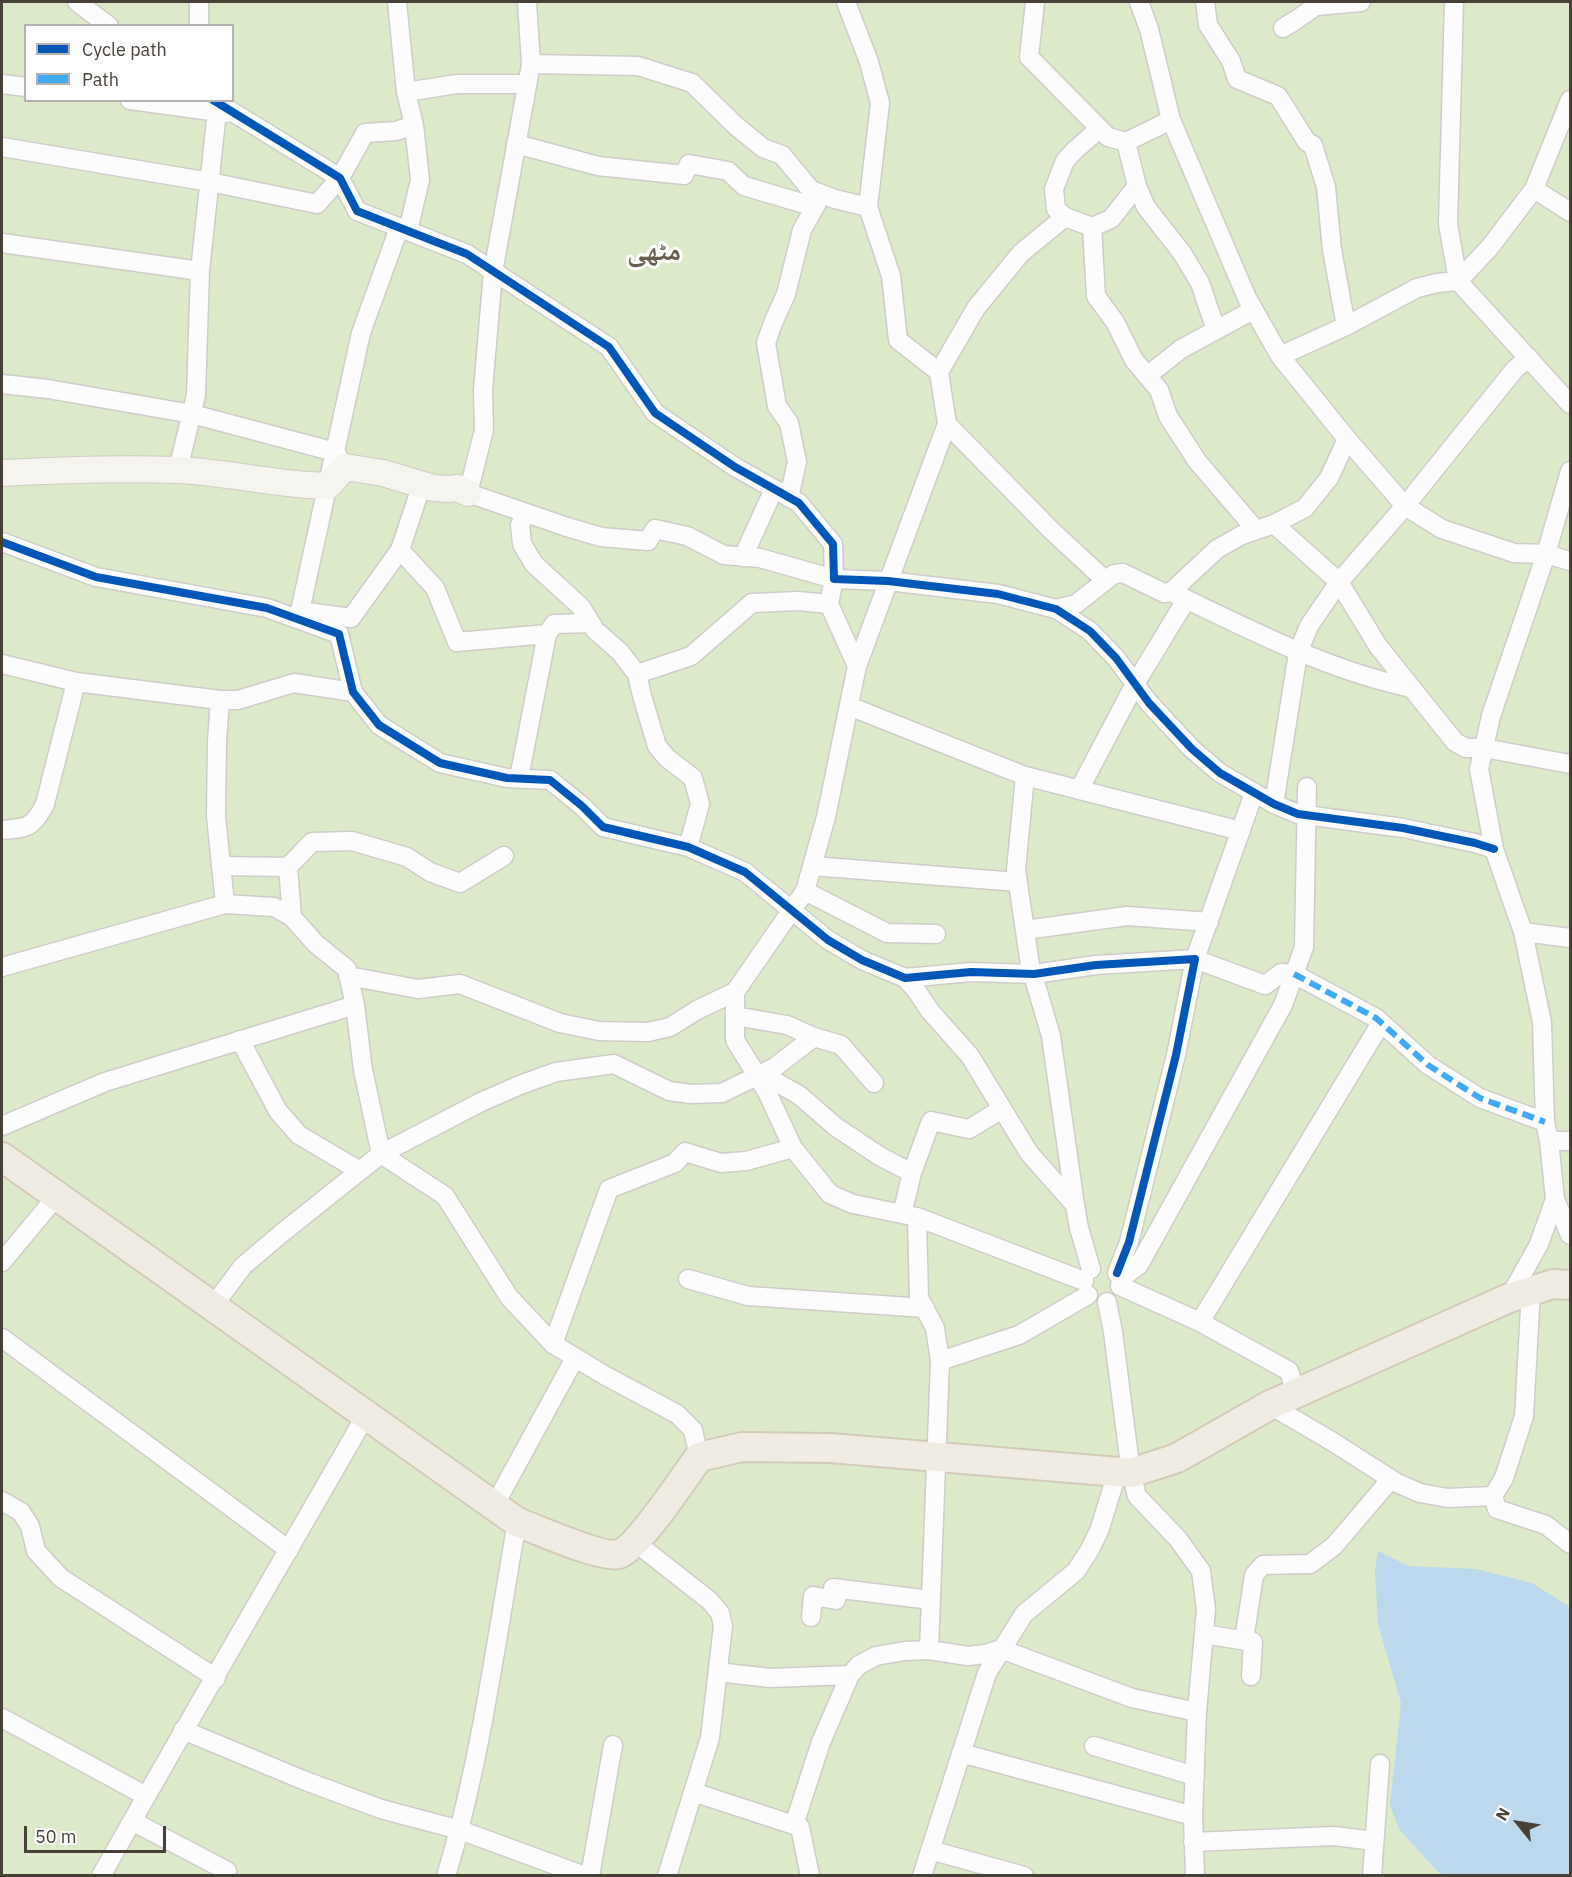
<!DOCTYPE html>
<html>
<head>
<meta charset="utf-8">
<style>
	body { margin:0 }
	#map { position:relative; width:1572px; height:1877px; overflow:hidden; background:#f0eeea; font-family:"IBM Plex Sans",sans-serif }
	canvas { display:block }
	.frame { position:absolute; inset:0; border:3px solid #464036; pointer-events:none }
	.legend { position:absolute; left:24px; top:24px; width:210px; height:78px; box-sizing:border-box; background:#fff; border:2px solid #b5b3af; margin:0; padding:8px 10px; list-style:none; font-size:18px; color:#464036 }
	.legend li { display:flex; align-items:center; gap:12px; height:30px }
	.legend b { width:30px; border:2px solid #b5b3af }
	.north { position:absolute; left:1488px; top:1793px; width:60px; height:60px; -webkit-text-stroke:4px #fff; paint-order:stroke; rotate:300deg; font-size:16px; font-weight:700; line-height:24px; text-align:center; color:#464036 }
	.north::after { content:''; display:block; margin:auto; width:21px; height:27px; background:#464036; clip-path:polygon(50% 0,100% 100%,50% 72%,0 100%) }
	.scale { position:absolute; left:24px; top:1826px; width:142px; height:27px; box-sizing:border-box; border:3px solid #464036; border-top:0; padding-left:8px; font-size:18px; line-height:21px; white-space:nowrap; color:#464036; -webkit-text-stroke:4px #fff; paint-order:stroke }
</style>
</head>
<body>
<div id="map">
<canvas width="1572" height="1877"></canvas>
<div class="frame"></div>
<ul class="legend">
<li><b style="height:8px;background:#0057b8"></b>Cycle path</li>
<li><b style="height:8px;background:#3fa9f5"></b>Path</li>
</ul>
<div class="north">N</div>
<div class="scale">50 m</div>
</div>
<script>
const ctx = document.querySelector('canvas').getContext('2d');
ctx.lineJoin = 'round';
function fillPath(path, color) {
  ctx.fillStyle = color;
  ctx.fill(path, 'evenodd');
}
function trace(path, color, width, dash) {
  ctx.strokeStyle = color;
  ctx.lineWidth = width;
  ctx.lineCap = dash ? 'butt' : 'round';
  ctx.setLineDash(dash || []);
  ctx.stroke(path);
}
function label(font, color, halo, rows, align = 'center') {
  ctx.font = font + ' "IBM Plex Sans","Noto Naskh Arabic",sans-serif';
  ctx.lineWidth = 6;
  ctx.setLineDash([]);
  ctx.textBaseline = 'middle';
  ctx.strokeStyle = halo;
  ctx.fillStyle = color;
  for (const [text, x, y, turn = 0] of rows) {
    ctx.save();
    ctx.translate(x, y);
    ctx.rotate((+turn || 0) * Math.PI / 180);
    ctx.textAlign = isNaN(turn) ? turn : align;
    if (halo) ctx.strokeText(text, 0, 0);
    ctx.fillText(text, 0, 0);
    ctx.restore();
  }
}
fillPath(new Path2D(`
	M2 2H1570V1875H2ZM26 26H232V100H26Z`), '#ddeaca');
fillPath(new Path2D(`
	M1378 1551 1409 1566 1476 1569 1532 1583 1570 1607V1875H1445L1438 1872 1399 1829 1390 1805 1401 1703 1378 1624 1375 1571Z`), '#bbd8ed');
const street = new Path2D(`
	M77 2 109 26
	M199 2V26
	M397 2 406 92 414 125 420 180 408 231
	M527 2 531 64 493 272 483 390 484 430 468 493 567 527 601 537 648 541 655 529 687 536 724 555 760 558 834 579 829 604 857 666
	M846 2 869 62 880 103 868 207
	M1035 2 1029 57 1108 137 1126 142 1171 120 1247 298 1280 356 1347 439 1405 506 1442 529 1514 553 1546 554 1570 561
	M1139 2 1149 29 1171 120
	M1205 2 1208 25 1231 61 1237 79 1278 96 1307 142 1313 145 1326 187 1332 250 1346 326
	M1454 2 1448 224 1458 281 1570 404
	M1283 28 1296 20 1316 6 1361 2
	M531 64 638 66 692 83 736 126 763 148 782 155 811 190 835 199 868 207 891 276 898 340 939 372
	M2 84 26 87
	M406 92 457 84H527
	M130 100 226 113
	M213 100 340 178 357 211 467 254 609 347 655 413 735 467 799 503 833 544 834 579 888 581 998 594 1056 609 1090 631 1116 658 1149 703 1192 749 1220 773 1274 804 1298 814 1403 828 1475 843 1494 849
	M1099 129 1074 151 1065 161 1054 189 1056 209 1065 217 1092 227 1111 219 1137 186
	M1126 142 1137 186 1146 207 1182 253 1200 283 1216 330
	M516 144 598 166 684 175 689 164 728 171 744 186 815 207
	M2 147 210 182 317 204 340 178 365 133 396 131 414 125
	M1534 189 1570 212
	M1092 227 1096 296 1115 322 1134 360 1159 390 1168 416 1197 461 1256 530
	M2 243 200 271
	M1280 356 1346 326 1417 288 1437 283 1458 281 1490 247 1534 189 1570 100
	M1147 376 1181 349 1253 310
	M2 384 48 389 192 414 335 452 341 461
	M947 424 1052 531 1105 580
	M178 470 196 395 200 271 217 111
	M1570 471 1546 554 1491 716 1479 769 1494 849 1523 932 1542 1022 1545 1122 1549 1141 1555 1199 1570 1235
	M789 498 797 462 789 423 777 406 766 343 773 323 786 294 802 230 822 194
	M526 513 520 525 522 544 534 564 581 607 595 630 620 652 637 674 642 696 657 746 667 758 693 778 700 804 688 847
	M1274 524 1339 582 1378 646 1455 742 1466 748H1484L1570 764
	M2 542 96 577 267 608 339 634 353 692 379 725 440 763 507 778 550 780 582 806 603 827 688 847 745 872 828 940 862 960 905 978 971 972 1034 974 1096 965 1195 959 1176 1055 1129 1242 1117 1273
	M400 550 435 588 457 642 547 634 554 624 591 623
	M743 557 774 489
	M1171 592C1249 629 1326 670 1412 688
	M1056 609 1076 604 1114 574 1123 573 1164 593 1171 592 1217 549 1242 535 1274 524 1305 508 1329 478 1347 439
	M300 611 351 618 400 550 422 484
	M296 618 300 611 361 333 399 228
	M2 664 76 682 220 700H238L294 683 353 692
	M637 674 691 656 752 603 798 601 829 604
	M220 700 217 741 216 816 225 904
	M849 706 1025 776 1241 831
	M1025 776 1016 870 1030 965 1051 1036 1075 1205
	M519 778 547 634
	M1079 790 1135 684 1186 600
	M1254 793 1195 959 1265 985 1281 973 1294 974 1376 1018 1428 1065 1480 1098 1545 1122
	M1274 804 1298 653 1309 626 1339 582 1405 506 1515 369 1529 358
	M2 830C27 828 33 828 45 804L76 682
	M222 866 288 867
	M812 866 1018 882
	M805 891 887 933 936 934
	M292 917 288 867 312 842 352 841 407 857 430 872 460 883 504 856
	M1025 930 1127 916 1209 922
	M1523 932 1570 938
	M2 967 225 904 274 907 292 917 316 944 347 969 355 1005 363 1070 381 1154 481 1102 520 1085 556 1072 614 1064 669 1091 691 1094 722 1093 775 1067 814 1037
	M348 976 418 989 460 984 560 1023 599 1031 648 1032 670 1027 697 1010 735 992 805 891 826 817 857 666 947 424 939 372 976 308 1021 253 1065 217
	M905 978 916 990 930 1011 970 1056 1029 1153 1075 1205 1079 1228 1091 1269
	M735 992V1040L767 1092 793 1148 830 1194 853 1204 917 1217 1084 1281
	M735 1016 787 1025 814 1037 841 1045 874 1083
	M240 1040 278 1111 299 1135 360 1171
	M762 1074 799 1095 836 1127 881 1157 912 1173
	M2 1126 105 1082 355 1005
	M1549 1141H1570
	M902 1214 912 1173 931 1121 969 1129 1002 1109
	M917 1217 919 1298 935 1328 940 1361 929 1650
	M2 1262 56 1197
	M688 1279 748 1296 925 1308
	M1120 1279 1139 1265 1283 1005 1304 947 1307 787
	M1120 1286 1200 1322 1289 1371 1296 1393
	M1509 1298 1539 1244 1555 1199
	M1107 1302 1113 1332 1131 1473 1137 1496 1178 1539 1201 1571 1206 1609 1197 1712 1193 1816 1195 1876
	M213 1306 243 1266 282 1233 381 1154 445 1196 509 1297 553 1344 604 1375 677 1414 693 1430 699 1457
	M1200 1322 1381 1023
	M2 1338 289 1550
	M553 1344 609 1189 675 1163 685 1152 721 1163 746 1161 793 1148
	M940 1361 1019 1335 1088 1295
	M1270 1405 1333 1442 1397 1483 1420 1493 1448 1498 1493 1496 1497 1509 1546 1525 1570 1544
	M1493 1496 1504 1478 1524 1416 1531 1291
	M2 1501 21 1512 30 1526 36 1551 61 1578 216 1678
	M494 1506 575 1358
	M635 1542 710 1601 720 1613 723 1626 710 1738 667 1876
	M811 1617 813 1596 836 1600 833 1588 931 1600
	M1204 1634 1253 1642 1251 1676
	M1244 1640 1254 1575 1263 1565 1310 1564 1334 1546 1391 1479
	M718 1672 770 1678 850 1675
	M2 1718 146 1796
	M183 1730 303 1780 381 1809 460 1830 585 1876
	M1094 1746 1195 1776
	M961 1753 1193 1816
	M693 1792 800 1827 810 1876
	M132 1821 227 1871
	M794 1825 821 1742 850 1675 859 1665 876 1656 905 1651 929 1650 968 1656 985 1654 1001 1649 1132 1698 1197 1712
	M1193 1842 1334 1836 1374 1841
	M930 1850 1024 1876
	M101 1876C188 1721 278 1569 366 1415
	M446 1876C481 1761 496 1640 517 1522
	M590 1876 613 1745
	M922 1876 987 1673 1024 1614 1076 1571 1089 1551 1099 1531 1118 1470
	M1372 1876 1380 1764`);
const secondary = new Path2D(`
	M2 473C59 470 119 468 177 470 227 472 277 485 328 486L345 467 383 473 433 488 448 489 458 488 468 493`);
const primary = new Path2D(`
	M2 1157 517 1522C536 1529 602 1559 619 1554 638 1548 685 1476 699 1457L742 1447 830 1448 1131 1473 1177 1458 1270 1405 1509 1298 1553 1284 1570 1285`);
trace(street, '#ceccc7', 21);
trace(secondary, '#cfcbc1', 28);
trace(primary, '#d2cab7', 32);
trace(street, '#fdfcfc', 18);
trace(secondary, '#f6f4ef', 26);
trace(primary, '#f0ece3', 28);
trace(new Path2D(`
	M1294 974 1376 1018 1428 1065 1480 1098 1545 1122`), '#3fa9f5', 6, [12, 6]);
trace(new Path2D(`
	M213 100 340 178 357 211 467 254 609 347 655 413 735 467 799 503 833 544 834 579 888 581 998 594 1056 609 1090 631 1116 658 1149 703 1192 749 1220 773 1274 804 1298 814 1403 828 1475 843 1494 849
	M2 542 96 577 267 608 339 634 353 692 379 725 440 763 507 778 550 780 582 806 603 827 688 847 745 872 828 940 862 960 905 978 971 972 1034 974 1096 965 1195 959 1176 1055 1129 1242 1117 1273`), '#0057b8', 8);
label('bold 28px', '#685e4d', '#fff', [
	["مٹھی",654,252]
]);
</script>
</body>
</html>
